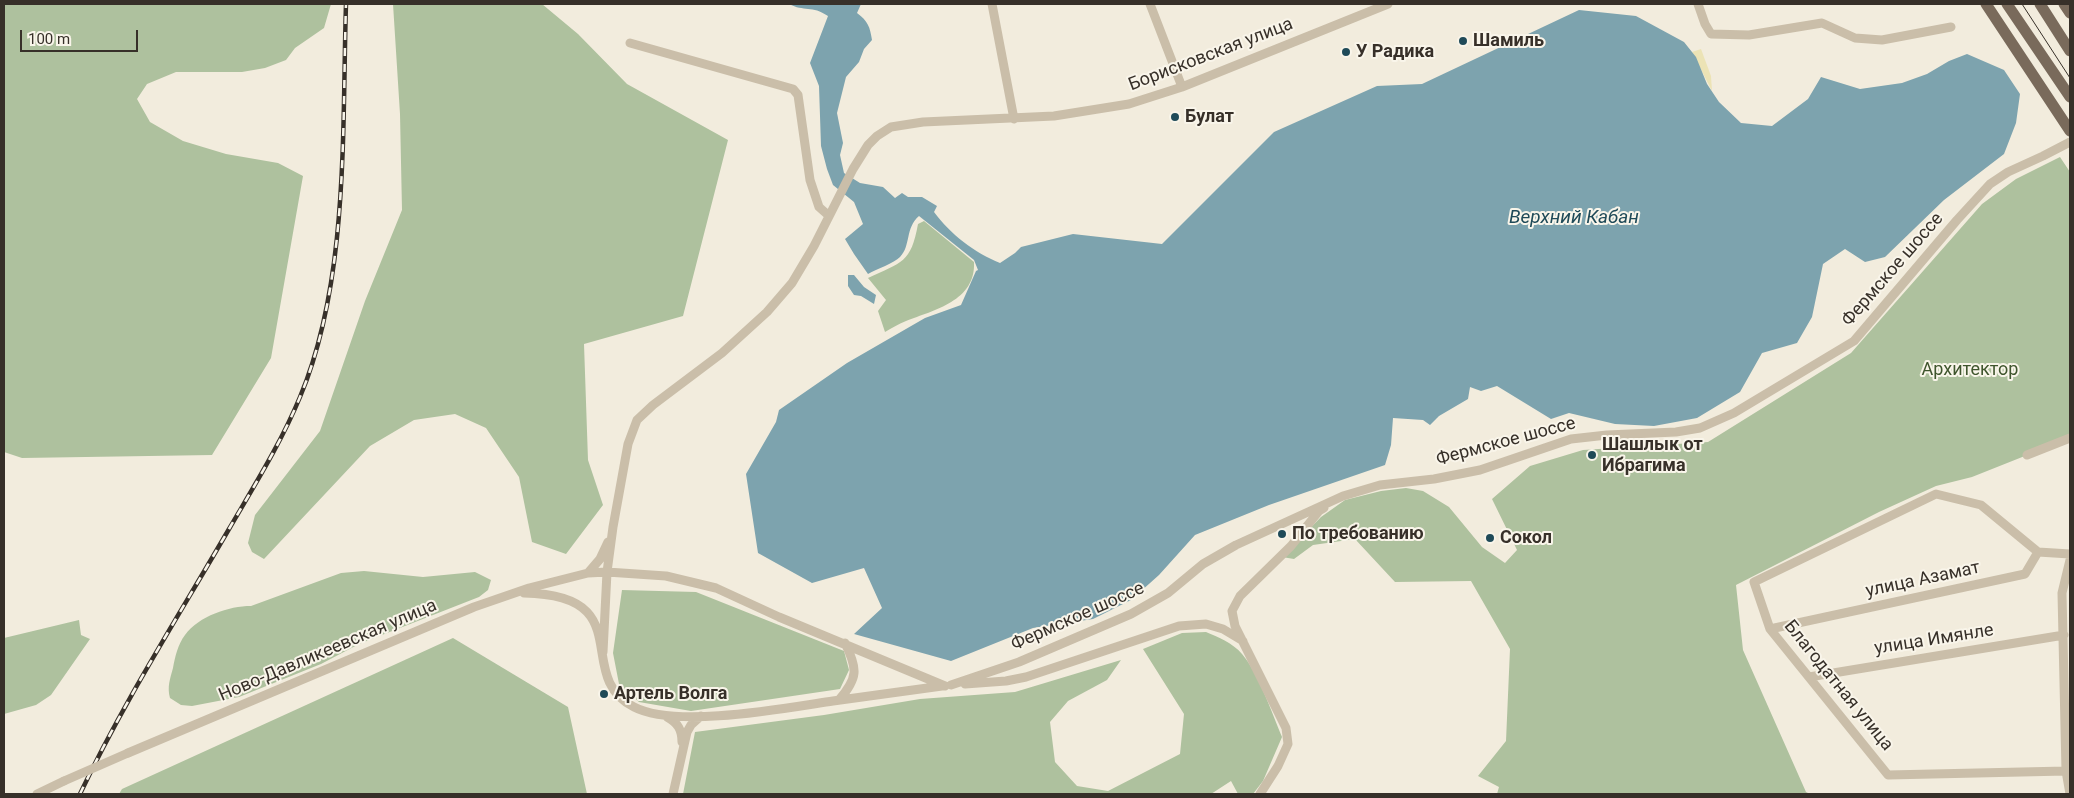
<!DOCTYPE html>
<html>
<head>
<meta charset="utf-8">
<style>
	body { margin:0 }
	#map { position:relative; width:2074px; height:798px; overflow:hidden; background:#f2ecdd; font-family:Roboto,sans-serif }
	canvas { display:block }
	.frame { position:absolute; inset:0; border:5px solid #373029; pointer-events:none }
	.scale { position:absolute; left:20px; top:30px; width:118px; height:22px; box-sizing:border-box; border:2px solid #373029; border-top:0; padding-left:6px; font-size:15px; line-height:18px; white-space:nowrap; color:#373029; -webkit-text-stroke:4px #f9f5ea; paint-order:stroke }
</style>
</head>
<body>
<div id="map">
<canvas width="2074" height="798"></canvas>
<div class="frame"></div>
<div class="scale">100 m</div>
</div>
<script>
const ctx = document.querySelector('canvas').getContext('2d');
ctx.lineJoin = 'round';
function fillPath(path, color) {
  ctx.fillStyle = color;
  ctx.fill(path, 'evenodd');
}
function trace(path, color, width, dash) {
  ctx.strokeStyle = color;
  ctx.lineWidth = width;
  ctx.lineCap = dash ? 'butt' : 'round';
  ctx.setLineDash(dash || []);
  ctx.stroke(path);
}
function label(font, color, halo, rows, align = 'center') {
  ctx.font = font + ' Roboto,sans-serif';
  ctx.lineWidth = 4;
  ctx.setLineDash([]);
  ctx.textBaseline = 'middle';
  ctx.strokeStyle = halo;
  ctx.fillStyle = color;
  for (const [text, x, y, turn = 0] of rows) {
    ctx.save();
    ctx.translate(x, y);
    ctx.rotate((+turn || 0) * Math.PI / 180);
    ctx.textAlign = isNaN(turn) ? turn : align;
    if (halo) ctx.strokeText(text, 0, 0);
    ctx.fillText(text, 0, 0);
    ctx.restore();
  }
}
fillPath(new Path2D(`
	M4 4H331L324 28 295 48 286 60 265 68 242 72H176L147 84 137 99 150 122 183 141 226 154 278 163 303 176 271 358 212 455 22 458 4 452Z
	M393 4H542L578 34 627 84 728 140 683 316 584 344 588 460 603 505 566 554 532 542 519 477 486 428 455 414 414 420 370 446 264 559 252 552 248 543 255 515 320 431 365 301 402 210 400 114Z
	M2060 157 2070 172V438L1972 477 1936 486 1879 512 1736 585 1743 650 1806 792 1810 794H1497L1499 787 1478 776 1506 741 1510 649 1471 581 1395 582 1355 539 1313 545 1294 559 1282 557 1321 517 1345 500 1381 491 1406 488 1423 491 1449 507 1482 547 1505 563 1517 550 1492 499 1530 466 1583 450 1708 442 1851 353 1982 204 2016 179Z
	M924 221 974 262C976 301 934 310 906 321 898 324 892 328 885 332L878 311 886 300 868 278C902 262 911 263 918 224Z
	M364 571 423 577 475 572 491 580 488 590 479 597 359 644 321 664 239 697 192 706 181 705 170 698C167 687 170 679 173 668 175 657 178 644 185 635 199 616 229 606 251 606L341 573Z
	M622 590 696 592 844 651 849 670 840 689 691 711 639 702 619 684 613 653Z
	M79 620 81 635 90 639 51 695 36 705 4 714V638Z
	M1206 632C1218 637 1233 643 1242 654 1258 672 1272 713 1282 737L1263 781 1253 794H1238L1231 781 1211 794H683L695 732 824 715 920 699 1015 692 1121 660 1107 680 1068 701 1050 722 1055 762 1077 786 1108 791 1180 754 1184 714 1143 649 1182 633Z
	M453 638 568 707 587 794H119L122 789Z`), '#aec19e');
fillPath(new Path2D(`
	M1701 49 1711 76 1712 91 1692 52Z`), '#ece3b5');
fillPath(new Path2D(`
	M789 4H861L857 13C868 21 870 27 872 40L864 49 859 62 846 77 837 113 843 143 840 155 844 173 860 183 883 187 895 198 902 193 908 197H922L937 206 934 212C950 234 975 253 1000 263L1015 253 1021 247 1073 234 1162 244 1274 132 1377 86 1422 84 1579 10 1636 16 1684 42 1696 57 1707 84 1719 102 1741 123 1772 126 1808 99 1821 77 1860 89 1902 83 1927 74 1949 61 1967 54 2004 70 2020 94 2016 123 2004 154 1944 200 1885 257 1865 262 1845 249 1823 264 1812 317 1797 343 1762 353 1740 392 1697 418 1654 426 1615 424 1569 413 1551 419 1497 386 1481 391 1470 387 1468 399 1439 416 1430 425 1423 420 1393 418 1391 445 1385 465 1269 505 1195 535 1159 575 1131 600 1093 619 1033 628 951 661 854 634 882 608 864 568 812 583 758 553 746 474 776 422 779 410 847 363 925 318 961 305 976 271 978 270 974 260 919 216C905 228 911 246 900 257 894 263 877 269 868 274L854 254 845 239 863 224 854 202 833 185 827 169 821 146 819 86 810 63 828 16C812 5 804 12 789 4Z
	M848 275H854L864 287 876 295 874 304 861 296 854 295 848 286Z`), '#7da3ae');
trace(new Path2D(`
	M992 4 1014 119
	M1150 4 1182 87
	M1698 4 1705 24 1711 34 1749 35 1822 23 1855 38 1882 40 1951 27
	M630 43 793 89 798 95 810 180 819 207 828 215
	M2027 455 2070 438
	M2038 552 1981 505 1936 494 1754 582 1770 629 1888 775 2066 771
	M588 573 600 559 608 542
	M524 593C641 595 572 676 634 707 676 729 786 708 833 701 870 696 906 691 942 686
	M1770 629 2025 574 2038 552 2070 554
	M603 652 607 572 613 527 628 444 637 420 653 405 722 353 767 312 792 283 814 246 853 169 868 145 877 136 891 127 923 122 1054 116 1129 104 1182 87 1388 4
	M1809 677 2064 635
	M965 684 1006 681 1026 677 1179 626 1206 624 1223 629 1243 641
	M951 685 1019 662 1131 614 1168 593 1203 564 1236 545 1343 496 1380 485 1434 479 1480 470 1571 439 1607 435 1676 432 1700 428 1734 413 1854 341 1957 220 1990 184 2008 172 2043 156 2070 142
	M839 700C858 678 858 669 845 643
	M667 717C678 723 682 730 682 742
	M128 753 474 607 529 588 588 573 607 572 666 576 716 588 779 617 945 686
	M37 794 64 781
	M673 794 687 732 691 725 701 716
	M1260 794 1278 766 1288 744 1286 728 1235 626 1232 611 1240 596 1291 546 1319 511 1324 508
	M2070 794 2066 771 2062 593 2070 560`), '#cabea9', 9);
trace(new Path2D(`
	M1986 4 2070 131
	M2007 4 2070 97
	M2040 4 2070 51
	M2064 4 2070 13`), '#796a5b', 11);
trace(new Path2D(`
	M2022 4 2070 78`), '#373029', 1);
const rail = new Path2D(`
	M80 794C123 703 178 617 229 529 254 486 281 443 300 397 349 280 342 130 346 4`);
trace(rail, '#373029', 4.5);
trace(rail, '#f9f5ea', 2.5, [8]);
trace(new Path2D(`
	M64 781 128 753`), '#cabea9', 9);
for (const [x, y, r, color] of [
	[1463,41,5,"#1f4a58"],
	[1346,52,5,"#1f4a58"],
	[1175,117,5,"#1f4a58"],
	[1592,455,5,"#1f4a58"],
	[1282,534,5,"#1f4a58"],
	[1490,538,5,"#1f4a58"],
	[604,694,5,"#1f4a58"]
]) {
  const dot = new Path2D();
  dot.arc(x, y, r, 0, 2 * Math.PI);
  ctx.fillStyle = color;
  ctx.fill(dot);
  trace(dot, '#f9f5ea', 2);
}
label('bold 18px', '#373029', '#f9f5ea', [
	["Шамиль",1473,41],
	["У Радика",1356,52],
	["Булат",1185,117],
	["Шашлык от",1602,445],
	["Ибрагима",1602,466],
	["По требованию",1292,534],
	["Сокол",1500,538],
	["Артель Волга",614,694]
], 'left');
label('18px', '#373029', '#f9f5ea', [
	["Борисковская улица",1211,55,-21],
	["Фермское шоссе",1893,270,-49],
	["Фермское шоссе",1506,442,-15],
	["улица Азамат",1923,580,-12],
	["Фермское шоссе",1078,617,-24],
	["улица Имянле",1934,640,-9],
	["Ново-Давликеевская улица",328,651,-23],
	["Благодатная улица",1838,686,51]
]);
label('18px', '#3f552d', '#f9f5ea', [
	["Архитектор",1970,370]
]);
label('italic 19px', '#1f4a58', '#f9f5ea', [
	["Верхний Кабан",1574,218]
]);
</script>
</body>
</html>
